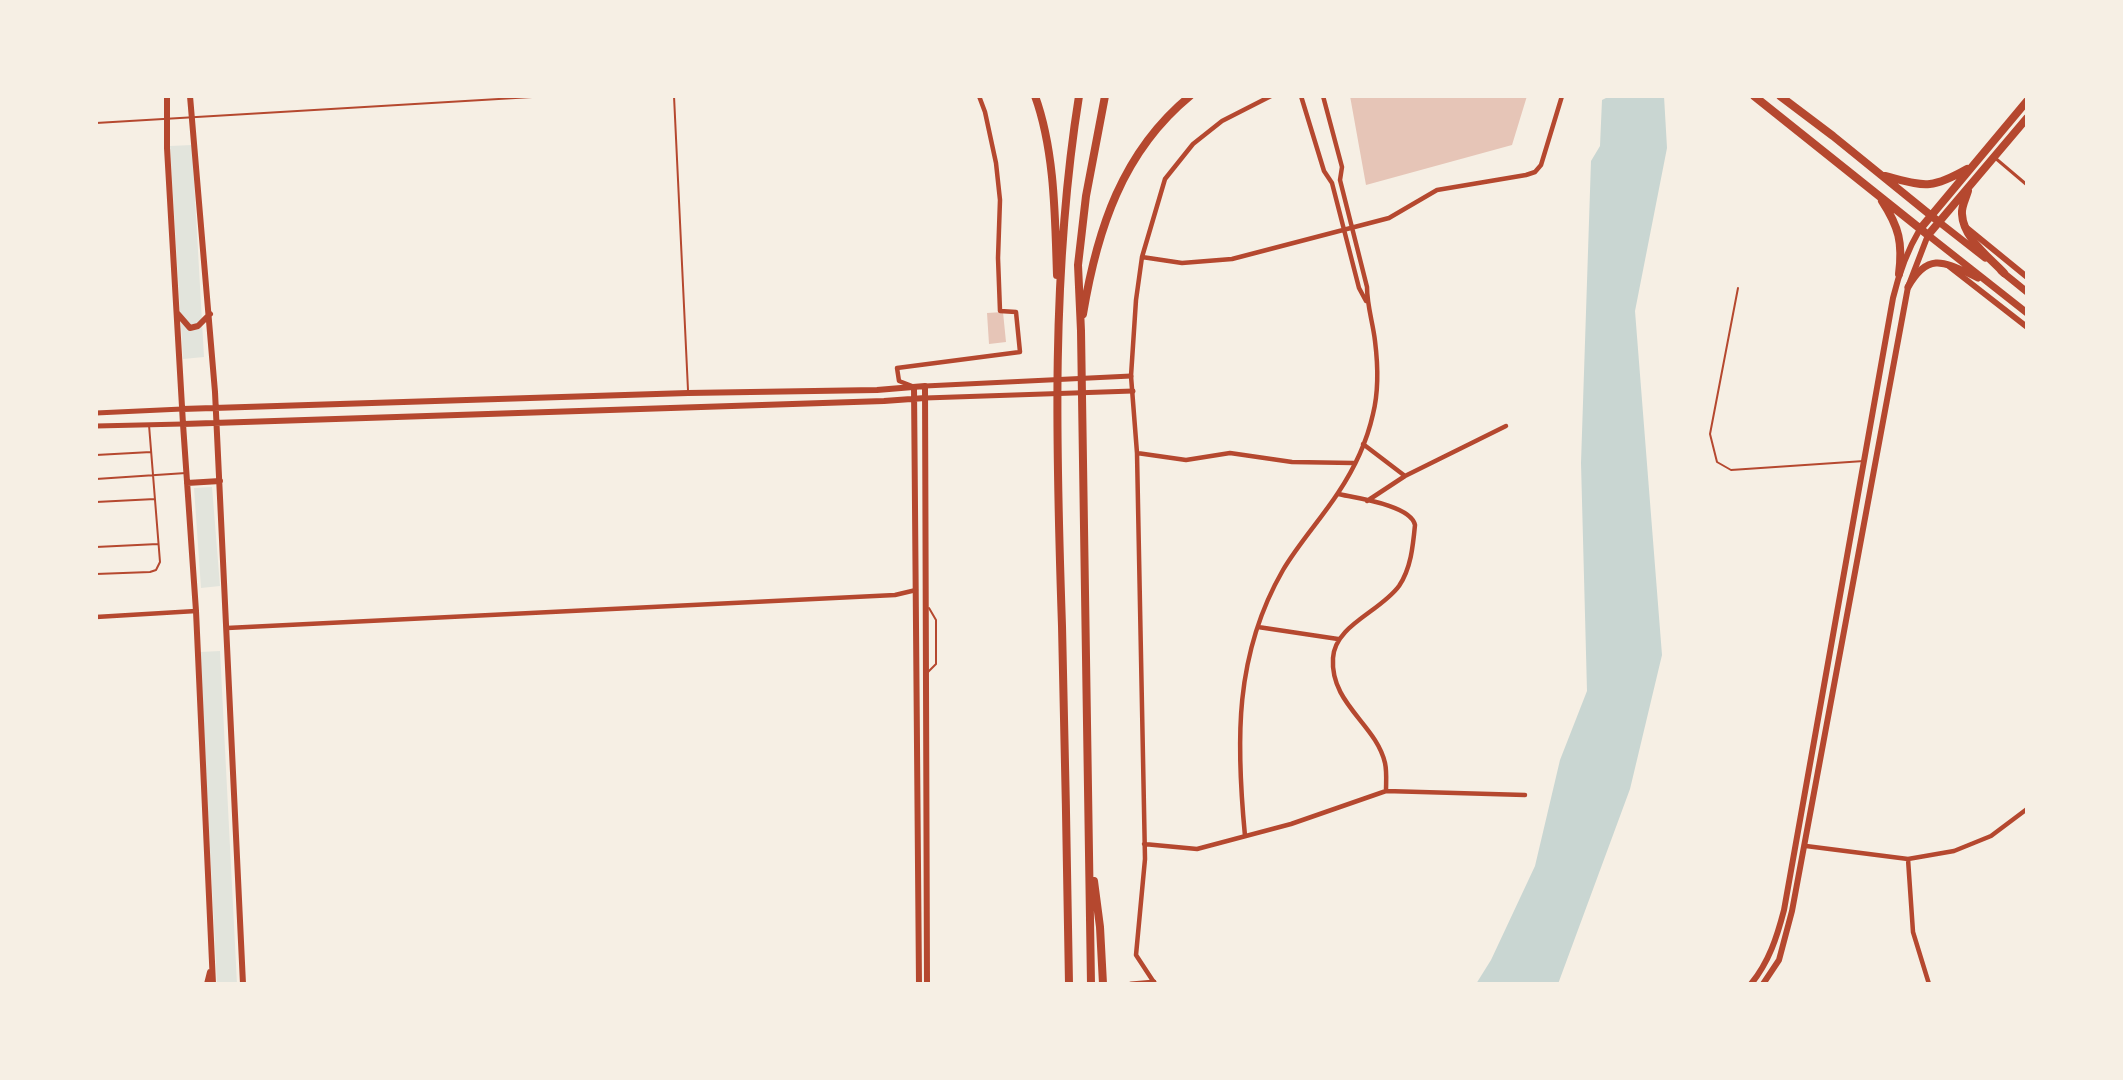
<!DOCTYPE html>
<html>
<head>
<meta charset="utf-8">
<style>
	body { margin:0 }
	#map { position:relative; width:2123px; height:1080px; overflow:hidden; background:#f6efe4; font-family:Merriweather,serif }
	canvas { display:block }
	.frame { position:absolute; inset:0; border:98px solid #f6efe4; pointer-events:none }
</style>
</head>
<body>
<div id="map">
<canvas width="2123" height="1080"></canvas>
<div class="frame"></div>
</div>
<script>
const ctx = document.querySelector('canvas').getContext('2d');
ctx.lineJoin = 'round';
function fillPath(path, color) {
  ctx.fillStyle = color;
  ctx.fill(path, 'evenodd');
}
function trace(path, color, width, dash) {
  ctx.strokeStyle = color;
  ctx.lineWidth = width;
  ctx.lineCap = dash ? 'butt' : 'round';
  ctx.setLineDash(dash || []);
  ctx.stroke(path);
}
fillPath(new Path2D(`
	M192 145 204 357 183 359 170 146Z
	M212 487 220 586 201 588 194 488Z
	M220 651 237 984H217L200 652Z`), '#e2e4dc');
fillPath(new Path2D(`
	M1610 96H1664L1667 148 1635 311 1662 655 1630 789 1558 984H1476L1491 960 1535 866 1560 760 1587 691 1581 463 1591 161 1600 146 1602 100Z`), '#c9d6d2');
fillPath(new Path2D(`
	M1350 96H1527L1512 145 1366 185Z
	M1003 312 1006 342 989 344 987 313Z`), '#e6c5b7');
trace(new Path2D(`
	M674 96 688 390
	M96 123 549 96
	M1738 288 1710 434 1717 462 1731 470 1864 461
	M96 455 151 452
	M96 479 186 473
	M96 502 155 499
	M96 547 158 544
	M96 574 150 572 156 570 160 562 149 425
	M928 672 936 664V620L929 608`), '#b5482f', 2);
trace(new Path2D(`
	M1994 157 2027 185`), '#b5482f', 3);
trace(new Path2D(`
	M1301 96 1324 171 1332 183 1359 288 1366 301
	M1142 257 1182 263 1232 259 1389 218 1437 190 1526 175 1535 172 1541 165 1562 96
	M912 386 899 381 897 368 1020 352 1016 312 1000 311 998 258 1000 200 996 163 985 112 979 96
	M1363 444 1405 476
	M1137 453 1186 460 1230 453 1292 462 1354 463
	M1338 494C1356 498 1411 505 1415 525 1413 546 1411 568 1399 586 1380 612 1335 625 1333 658 1330 704 1376 724 1385 763 1387 772 1386 782 1386 791
	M1367 501 1405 476 1506 426
	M96 617 196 611
	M1258 627 1338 639
	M227 628 895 595 916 590
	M1245 836C1236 742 1234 655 1283 570 1299 543 1321 519 1338 493 1354 469 1367 441 1373 414 1379 390 1378 365 1375 341 1373 323 1367 306 1367 287L1340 180 1342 167 1323 96
	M1144 844 1197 849 1291 824 1386 791 1525 795
	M1806 846 1908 859 1954 851 1991 836 2027 809
	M1908 859 1913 932 1929 984
	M1155 984 1136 955 1145 859 1137 453 1131 376 1136 300 1142 257 1165 179 1193 144 1222 121 1271 96`), '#b5482f', 4.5);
trace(new Path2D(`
	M925 386 1131 376
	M925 398 1133 391
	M96 413 182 409
	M96 426 183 424
	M1131 984 1154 982`), '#b5482f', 5);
trace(new Path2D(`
	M167 96V148L183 424 196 611 213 984
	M190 96 215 392 243 984
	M1967 228 2027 277
	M1950 267 2027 327
	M177 313 190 328 198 326 210 314
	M914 387 919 984
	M182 409 688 393 877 390 925 386 927 984
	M183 424 884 401 925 398
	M187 483 220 481
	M207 984 210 972
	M1751 984C1769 962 1777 937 1784 910L1893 298C1899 273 1907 251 1920 229
	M1763 984 1779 960 1792 911 1908 287 1928 235`), '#b5482f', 6);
trace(new Path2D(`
	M1939 222 1985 258
	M1928 235 2027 313
	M2001 271 2027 292
	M1908 287C1929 250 1946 263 1978 278`), '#b5482f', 7);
trace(new Path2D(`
	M1035 96C1055 151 1055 218 1057 275
	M1754 96 1928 235 2027 118
	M1780 96 1833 136 1939 222
	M1885 176C1925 186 1930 190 1967 169
	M1968 191C1966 198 1961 207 1962 214 1963 238 1989 257 2004 273
	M1882 201C1899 227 1903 243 1899 274
	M1920 229 2027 101
	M1083 314C1097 230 1122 152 1190 96
	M1094 881 1100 927 1103 984
	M1069 984C1067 865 1065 745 1062 626 1056 449 1051 271 1079 96
	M1091 984 1081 331 1078 265 1086 196 1105 96`), '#b5482f', 8);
</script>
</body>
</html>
